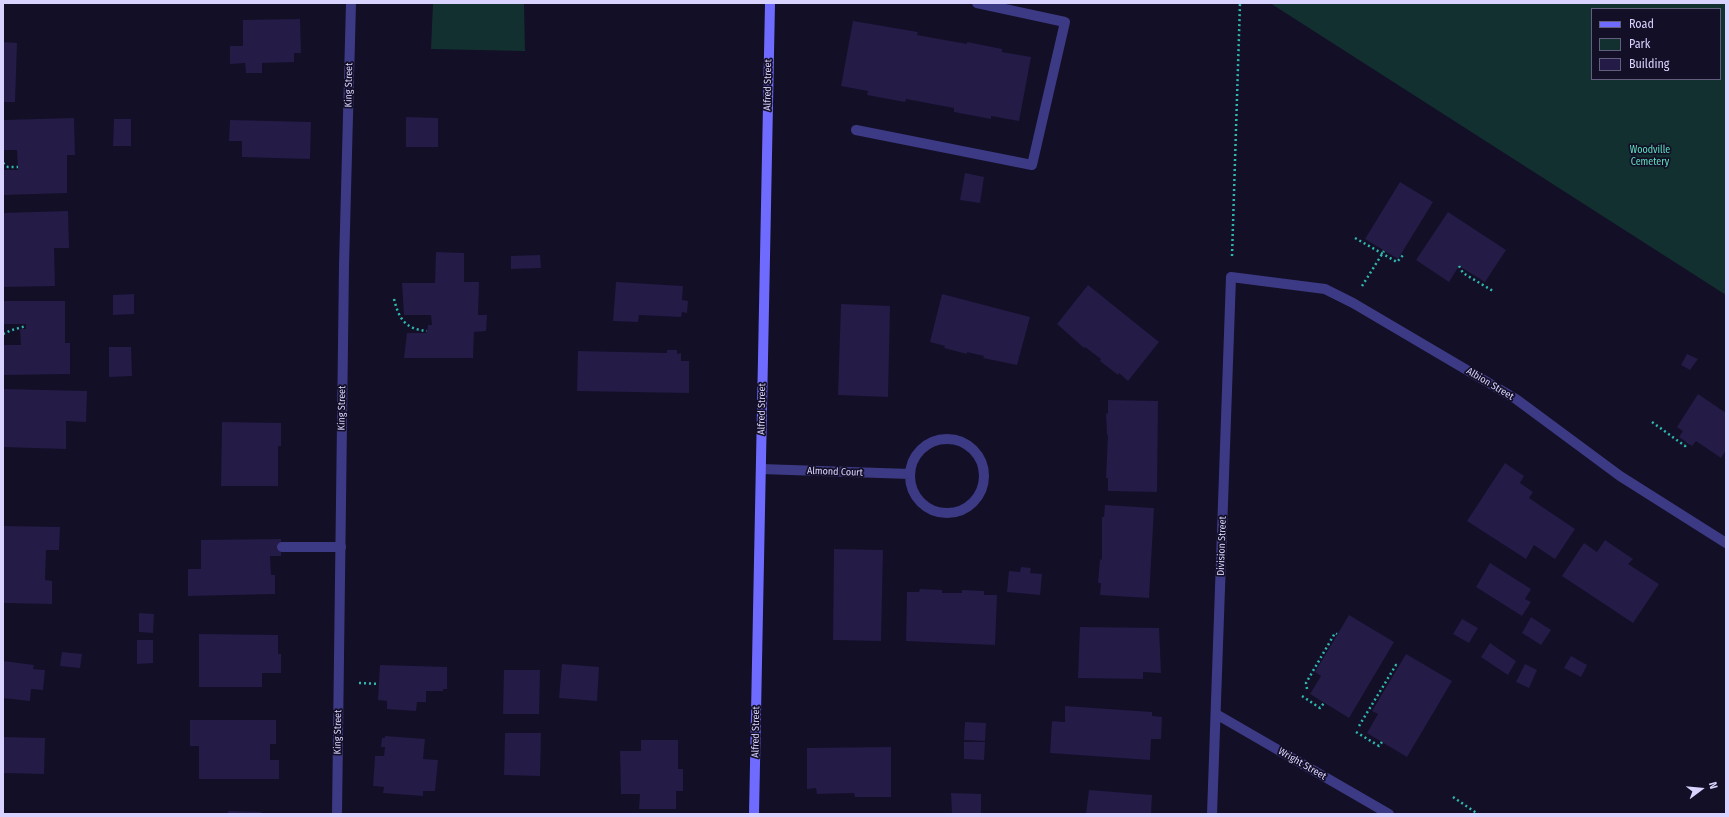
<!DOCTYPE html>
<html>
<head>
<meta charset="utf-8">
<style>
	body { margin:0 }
	#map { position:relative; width:1729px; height:817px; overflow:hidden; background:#130f26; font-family:"Fira Sans Condensed",sans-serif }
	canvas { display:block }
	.frame { position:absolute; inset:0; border:4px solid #d9d4ff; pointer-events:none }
	.legend { position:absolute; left:1591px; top:8px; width:130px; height:72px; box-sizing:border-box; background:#130f26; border:1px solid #625e7d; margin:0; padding:5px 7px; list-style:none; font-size:12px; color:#d9d4ff }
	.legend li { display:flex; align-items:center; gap:8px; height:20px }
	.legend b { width:20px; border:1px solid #625e7d }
	.north { position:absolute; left:1681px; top:769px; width:40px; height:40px; -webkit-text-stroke:3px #130f26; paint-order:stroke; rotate:74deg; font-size:11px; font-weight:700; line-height:16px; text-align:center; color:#d9d4ff }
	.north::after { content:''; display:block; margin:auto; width:14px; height:18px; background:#d9d4ff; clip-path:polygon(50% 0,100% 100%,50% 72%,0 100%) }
</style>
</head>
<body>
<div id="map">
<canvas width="1729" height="817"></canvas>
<div class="frame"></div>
<ul class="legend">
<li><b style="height:5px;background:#6f6bff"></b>Road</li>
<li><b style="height:11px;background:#12302f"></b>Park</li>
<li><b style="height:11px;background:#241b47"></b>Building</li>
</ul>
<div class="north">N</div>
</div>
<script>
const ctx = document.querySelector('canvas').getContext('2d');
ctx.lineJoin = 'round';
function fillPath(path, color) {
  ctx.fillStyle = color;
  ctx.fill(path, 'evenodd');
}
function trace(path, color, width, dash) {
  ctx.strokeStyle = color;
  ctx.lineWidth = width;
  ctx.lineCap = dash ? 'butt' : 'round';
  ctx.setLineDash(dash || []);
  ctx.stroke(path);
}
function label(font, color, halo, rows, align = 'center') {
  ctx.font = font + ' "Fira Sans Condensed",sans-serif';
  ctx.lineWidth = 3.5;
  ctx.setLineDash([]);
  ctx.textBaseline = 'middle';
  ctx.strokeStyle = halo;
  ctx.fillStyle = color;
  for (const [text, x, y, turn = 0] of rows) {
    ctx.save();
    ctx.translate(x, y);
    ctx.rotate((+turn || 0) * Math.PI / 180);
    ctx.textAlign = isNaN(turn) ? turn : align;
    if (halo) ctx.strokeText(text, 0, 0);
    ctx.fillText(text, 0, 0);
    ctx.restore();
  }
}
fillPath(new Path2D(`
	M433 3H524L525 51 431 49Z
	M1270 3H1726V295ZM1592 9H1720V79H1592Z`), '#12302f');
fillPath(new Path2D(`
	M300 19 301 53H294V62L262 63V73H246L245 63 230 64V46H243V20Z
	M853 21 918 32 917 35 967 44V42L1002 49V52L1031 57 1019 121 991 116V119L954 112V108L906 99 905 102 867 95 868 91 841 86Z
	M3 42 17 43 15 102H3Z
	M406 117 438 118V147H406Z
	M74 118 75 155H67V193L3 195V170H18L17 150H3V120Z
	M114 119H131V146H113Z
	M230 120 311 122 310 159 242 157V141H229Z
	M965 173 984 177 980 203 960 200Z
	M1400 182 1433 202 1398 259 1365 239Z
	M68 211 69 248H54L55 286 3 287V213Z
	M1448 212 1506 250 1485 282 1459 266 1449 282 1416 260Z
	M436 252 464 253V282H479L478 315H487L486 331 474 332 473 358H404L407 333H427L428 325H432L431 315H404L402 283H435Z
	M540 255 541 268 511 269V256Z
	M616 282 683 286 682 300 688 301 687 313 682 312 681 317 639 315 638 322 613 321Z
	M1088 285 1159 342 1128 381 1119 373 1118 375 1100 361 1101 359 1085 347 1084 348 1057 324Z
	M134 294V314L113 315V295Z
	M942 294 1030 317 1017 365 983 358 984 356 967 352V354L944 348 945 346 930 342Z
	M3 301H65V343H70V374L3 375V345H21L20 329H26V324H3Z
	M841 304 890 306 888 397 838 395Z
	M109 347H131L132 376 109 377Z
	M667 350H677V354L681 353V361H689V393L577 391 578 351 667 353Z
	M1687 354 1698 359 1690 370 1681 365Z
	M3 389 87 391 86 422 66 421V449L3 447Z
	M1698 394 1726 413V450L1721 458 1696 441 1692 446 1679 437 1683 431 1677 427Z
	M1108 400 1158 401 1157 492 1108 491V478H1106L1108 435H1107L1106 413 1108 414Z
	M222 422 281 423V446H278V486H221Z
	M1505 463 1524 476 1520 483 1533 492 1529 498 1575 529 1555 559 1534 545 1526 559 1467 521Z
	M1105 505 1154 508 1149 598 1100 595 1101 583H1098L1100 559 1102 560V517H1104Z
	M4 526 60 527 59 550H46L45 580 52 581V604L3 603Z
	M281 539V556H270L271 575H275V594L188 596V569H201V540Z
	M1605 540 1633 559 1628 564 1659 584 1633 623 1562 576 1584 543 1597 552Z
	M834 549 883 550 881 641 833 640Z
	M1490 563 1531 589 1525 599 1531 602 1522 616 1476 587Z
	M1021 567 1031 568 1030 573 1042 574 1040 595 1007 592 1009 571 1020 572Z
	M920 589 942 590V593H962V590L984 591V595H997L995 645 906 641 907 592H919Z
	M139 613 154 614 153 633 139 632Z
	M1349 615 1394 642 1349 718 1310 694 1321 676 1315 672Z
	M1531 617 1551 630 1541 645 1522 633Z
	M1462 619 1478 628 1469 643 1453 634Z
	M1080 627 1159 628 1161 673 1143 672V679L1078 678Z
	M199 634 278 635V654H281V673H262V687H199Z
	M137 640H153V663L137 664Z
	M1490 643 1516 661 1508 675 1481 657Z
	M62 652 82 654 80 668 60 666Z
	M1406 654 1452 681 1407 757 1367 733 1378 714 1372 711Z
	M1571 656 1587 665 1581 677 1564 668Z
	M3 661 34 665 33 669 45 670 43 690 31 689 30 701 3 698Z
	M562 664 599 667 597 701 559 698Z
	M1525 664 1537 670 1529 688 1516 682Z
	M380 665 447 667V689H443V691H426V702H417L416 711 387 709V701L378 700Z
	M504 670H540L539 714H503Z
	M1065 706 1152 712V716L1162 717 1161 739H1151L1150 760 1050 753 1052 721 1065 722Z
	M190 720H276V744H270V760H279V779H199V746H190Z
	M965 722 986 723 985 741 964 740Z
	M505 733H541L540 776 504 775Z
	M385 736 425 739 423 759 438 760 435 791H423V796L383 793 384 787 373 786 375 756H384L385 747H381L382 738H385Z
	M3 737 45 738 44 774 3 773Z
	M641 740H678V769H683V791H676V809H639L640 794H621L620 751H641Z
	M964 742H985L984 760 964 759Z
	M891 747V797H855L854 793 817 794 816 788 807 789V748Z
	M1089 790 1152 795 1151 814H1086Z
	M951 793 981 794V814H952Z
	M228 811 261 812V814H228Z`), '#241b47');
trace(new Path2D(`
	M3 163 8 167H18
	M1355 238 1397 262 1404 254
	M1232 256 1240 3
	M1459 266 1463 273 1493 291
	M1362 286 1384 251
	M394 299C399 319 405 329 427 331
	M3 334 12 330 26 326
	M1652 422 1685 446 1688 443
	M359 683 379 684
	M1307 689 1306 683 1335 633 1337 634
	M1302 696 1320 708 1324 703
	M1359 726 1396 665 1399 666
	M1356 732 1379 746 1382 742
	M1453 797 1478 814`), '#2fb8b0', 2.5, [2, 3]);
trace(new Path2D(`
	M856 130 1032 165 1065 22 977 3
	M282 547H341`), '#3d3a85', 10);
trace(new Path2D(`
	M910 476a37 37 0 1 1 74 0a37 37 0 1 1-74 0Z
	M761 469 910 474
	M1216 714 1389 814
	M337 814 344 266 351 3
	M1212 814 1231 277 1325 289 1353 303 1516 399 1620 476 1726 543`), '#3d3a85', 10);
trace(new Path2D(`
	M754 814 770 3`), '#6f6bff', 10);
label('10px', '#d9d4ff', '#130f26', [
	["King Street",349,85,-89],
	["Alfred Street",768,85,-89],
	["Albion Street",1490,384,31],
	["King Street",342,408,-89],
	["Alfred Street",762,409,-89],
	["Almond Court",835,472,2],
	["Division Street",1222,546,-88],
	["King Street",338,732,-89],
	["Alfred Street",756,732,-89],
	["Wright Street",1302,764,30]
]);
label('10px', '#5fe0c0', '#130f26', [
	["Woodville",1650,150],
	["Cemetery",1650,162]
]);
</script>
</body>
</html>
